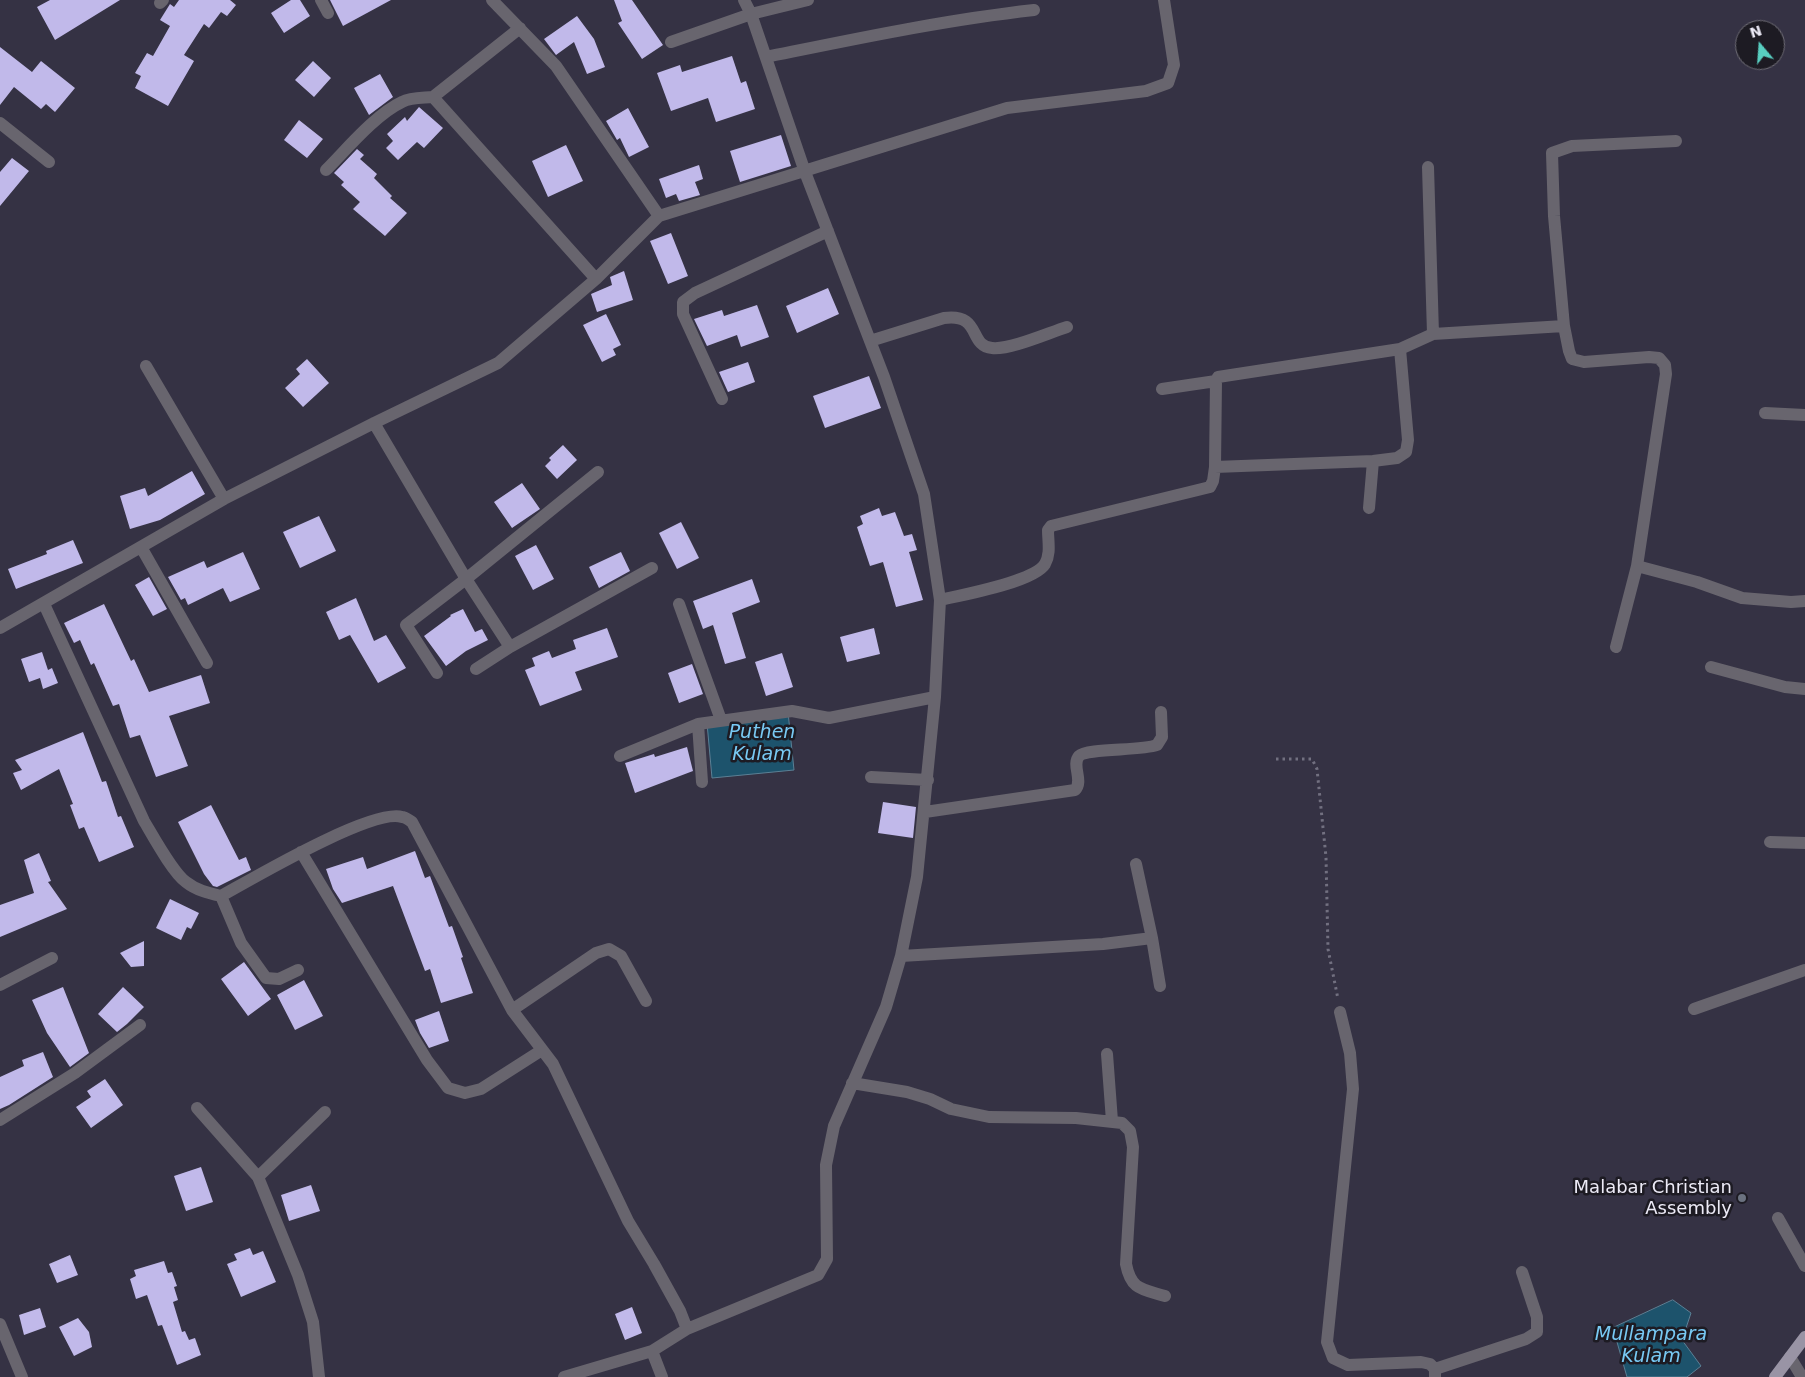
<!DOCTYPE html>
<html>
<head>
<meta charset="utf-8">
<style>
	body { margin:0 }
	#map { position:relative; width:1805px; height:1377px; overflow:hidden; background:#353244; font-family:"DejaVu Sans",sans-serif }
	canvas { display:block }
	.north { position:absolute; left:1735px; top:20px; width:50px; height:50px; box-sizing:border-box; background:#1d1b23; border:1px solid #706e77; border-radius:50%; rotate:342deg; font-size:14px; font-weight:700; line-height:20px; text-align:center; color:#eceaf6 }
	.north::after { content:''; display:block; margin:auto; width:18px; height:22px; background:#58cec0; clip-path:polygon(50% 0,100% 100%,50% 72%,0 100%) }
</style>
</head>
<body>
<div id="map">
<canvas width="1805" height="1377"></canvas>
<div class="north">N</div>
</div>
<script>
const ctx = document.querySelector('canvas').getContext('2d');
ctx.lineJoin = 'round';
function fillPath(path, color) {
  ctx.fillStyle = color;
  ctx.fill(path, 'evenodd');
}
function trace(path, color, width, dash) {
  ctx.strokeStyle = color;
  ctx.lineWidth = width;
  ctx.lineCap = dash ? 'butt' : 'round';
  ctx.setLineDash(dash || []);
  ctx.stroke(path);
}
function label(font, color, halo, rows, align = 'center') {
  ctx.font = font + ' "DejaVu Sans",sans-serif';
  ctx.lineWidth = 5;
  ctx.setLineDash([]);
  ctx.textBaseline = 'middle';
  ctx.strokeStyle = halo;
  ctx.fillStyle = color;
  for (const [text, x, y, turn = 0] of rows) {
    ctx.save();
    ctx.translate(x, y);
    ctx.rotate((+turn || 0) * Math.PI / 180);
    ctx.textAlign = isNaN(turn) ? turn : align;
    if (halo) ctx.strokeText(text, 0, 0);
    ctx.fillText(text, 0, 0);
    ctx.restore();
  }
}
const water = new Path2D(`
	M788 712 794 770 712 778 707 723Z
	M1673 1300 1691 1313 1682 1340 1701 1366 1687 1377H1627L1613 1328Z`);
fillPath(water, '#1d536c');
trace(water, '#5b8095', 1);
fillPath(new Path2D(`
	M50 0H120L55 40 37 7Z
	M179 0H230L236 5 227 16 221 12 209 28 204 24 184 55 194 61 168 106 135 88 141 76 135 73 147 53 153 56 170 26 160 20 170 4 174 7Z
	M291 0H300L310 16 284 33 271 13Z
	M330 0H391L343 26Z
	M614 0H632L663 45 642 59 618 23 622 21Z
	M577 16 594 39 605 67 587 74 574 42 556 55 544 39Z
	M0 47 32 72 41 61 75 88 55 112 46 104 41 109 14 87 0 105Z
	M732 56 741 83 746 81 755 109 716 122 708 98 671 111 657 73 680 65 682 72Z
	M313 61 331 78 314 97 295 80Z
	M380 74 393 97 369 115 354 88Z
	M419 107 443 128 424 148 417 142 398 160 386 148 393 141 387 134 405 117 407 121Z
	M628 108 649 147 629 157 620 138 617 140 606 121Z
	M299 120 323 139 307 158 284 140Z
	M781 135 791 166 740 182 730 151Z
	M566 145 583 181 548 197 532 161Z
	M357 149 364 155 360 159 377 174 374 178 392 196 390 198 407 213 385 236 353 209 360 202 341 185 344 182 334 173Z
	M12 158 29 171 0 206V172Z
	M699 165 703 179 695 182 700 195 679 201 676 194 666 198 659 179Z
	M671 233 688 276 668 284 650 241Z
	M624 271 633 300 597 312 591 294 612 285 610 277Z
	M828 288 839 314 797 333 786 306Z
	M757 305 769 337 741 347 737 335 707 346 694 319 722 310 724 316Z
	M606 314 621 345 613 349 616 355 602 362 583 325Z
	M307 359 329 383 303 407 285 388 300 374 296 369Z
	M748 362 755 382 728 392 719 372Z
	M869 376 881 408 825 428 813 396Z
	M563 445 577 460 557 479 545 466 551 460 549 458Z
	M192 471 205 494 160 520 130 529 120 496 145 488 148 496Z
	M522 483 540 509 512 528 494 502Z
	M879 508 882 516 895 512 904 536 912 534 917 550 909 552 923 600 896 607 883 562 870 566 857 527 863 524 860 516Z
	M319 516 336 551 300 568 283 532Z
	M681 522 699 558 677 569 659 533Z
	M73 540 83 563 16 589 8 569 47 554 46 551Z
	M536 545 554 579 533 590 515 556Z
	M243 552 260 589 230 602 223 588 188 605 185 598 181 600 168 577 204 561 207 568Z
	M621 552 630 571 599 588 589 567Z
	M149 577 167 609 153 616 135 585Z
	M752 579 760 602 732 613 746 658 725 664 713 625 703 629 693 601Z
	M356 598 374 641 386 635 406 668 378 683 350 635 339 640 326 612Z
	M104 604 131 661 134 659 149 692 201 675 210 703 169 716 188 766 156 777 140 735 130 738 119 704 113 706 94 663 91 665 80 640 74 643 64 623Z
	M463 609 475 632 482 629 488 640 466 651 446 666 424 636 451 616 450 615Z
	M607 628 618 657 575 672 582 690 540 706 525 670 535 666 532 658 549 651 552 658 576 649 573 640Z
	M874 628 880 654 847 662 840 637Z
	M42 652 48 670 52 668 58 683 43 689 40 678 29 682 21 659Z
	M782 653 793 687 766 696 755 662Z
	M692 664 703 694 679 703 668 673Z
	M83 732 102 782 106 781 118 817 121 816 134 847 99 862 84 827 79 829 70 805 73 804 59 769 21 790 13 773 22 770 15 760Z
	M687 747 693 771 635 793 625 763 654 754 655 757Z
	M883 802 916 807 913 838 878 833Z
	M211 805 239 860 246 857 251 870 217 887 213 886 204 874 178 822Z
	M415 851 425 878 430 876 449 927 452 926 463 957 461 958 473 993 441 1003 430 969 425 971 393 886 342 903 333 889 326 869 363 857 367 869Z
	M39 853 51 881 48 882 67 909 0 937V905L34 893 24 860Z
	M170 899 199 913 191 929 187 927 181 940 156 928Z
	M144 941V966L131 967 120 953Z
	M244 962 271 999 248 1016 221 979Z
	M304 980 323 1016 295 1030 277 995Z
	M63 987 89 1053 70 1067 47 1033 32 1000Z
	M123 987 144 1007 127 1024 117 1032 98 1014Z
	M439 1011 449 1041 429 1048 420 1033 415 1020Z
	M43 1052 53 1077 9 1105 0 1109V1077L24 1066 22 1060Z
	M105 1079 123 1105 91 1128 76 1107 91 1097 87 1091Z
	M201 1167 213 1202 186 1211 174 1176Z
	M311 1185 320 1211 289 1221 281 1195Z
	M250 1248 253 1255 263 1251 276 1282 241 1297 227 1264 237 1260 234 1254Z
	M70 1255 78 1275 57 1283 49 1264Z
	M164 1261 168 1273 172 1272 177 1286 174 1287 178 1300 173 1302 182 1332 185 1331 189 1340 195 1338 201 1355 177 1365 162 1325 158 1326 147 1295 136 1299 130 1279 136 1276 134 1270Z
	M632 1307 642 1333 625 1340 615 1314Z
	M40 1308 46 1327 24 1335 19 1315Z
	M78 1318 89 1332 92 1347 74 1356 59 1327Z`), '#c1b9ea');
trace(new Path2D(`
	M1276 759H1312L1317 769 1326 857 1328 949 1338 999`), '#727080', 3, [2.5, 4]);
trace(new Path2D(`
	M321 0 328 13
	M492 0 556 66 659 216
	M160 3 163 0
	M520 28 433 97 596 279
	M671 42 751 14 808 0
	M766 57C855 39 944 20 1034 10
	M0 123 49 162
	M1428 167 1433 334
	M326 170C346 150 376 114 402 102 411 97 422 98 433 97
	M1564 326 1554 216 1552 153 1572 146 1676 141
	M870 341 944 318C982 313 968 346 992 348 1010 350 1048 333 1067 327
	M1400 349 1433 334 1564 326 1569 351 1572 359 1584 362 1649 357 1659 358 1665 365 1666 374 1637 566 1616 647
	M146 366 224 499
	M1162 389 1216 381
	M722 399 683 314V302L695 293 828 231
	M1765 413 1805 415
	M374 423 466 579 510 647 476 669
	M1369 508 1373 461
	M141 547 207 663
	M1637 566 1697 582 1742 598 1791 602 1805 601
	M940 600C962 595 1034 582 1045 564 1051 553 1048 542 1048 530L1051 526 1210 487 1213 481 1215 467 1216 381 1218 377 1400 349 1408 440 1406 452 1397 458 1373 461 1215 467
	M44 604 144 821C153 836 173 873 186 882 196 890 208 893 221 896 252 879 372 808 402 817 405 817 409 820 412 822L512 1010 553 1064 628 1221 654 1264 680 1311 687 1329
	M679 604 721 720
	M0 628 224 499 374 423 498 363 596 279 659 216 1007 108 1146 91 1168 83 1174 65 1164 0
	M510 647 652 568
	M1711 667 1785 687 1805 689
	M437 673 406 625 466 579 598 472
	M698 724 702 782
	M620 756 698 724 792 711 829 718 935 697
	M871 777 928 780
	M925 812 1075 790C1084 781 1071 765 1079 756 1087 748 1141 751 1157 745L1162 737 1161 712
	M1770 842 1805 843
	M301 852 427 1060 448 1088 465 1093 481 1089 542 1050
	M1136 864 1152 938 1160 986
	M221 896 241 943 266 978 279 979 298 970
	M901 956 1103 944 1152 938
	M0 985 52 958
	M1694 1009 1805 970
	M512 1010 596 953 609 949 621 956 646 1001
	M1340 1012 1350 1053 1353 1089 1327 1342 1333 1358 1348 1365 1421 1362 1430 1364 1435 1369V1377
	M1107 1054 1112 1121
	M852 1083 907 1092 930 1099 951 1109 989 1117 1076 1118 1122 1123 1130 1131 1133 1147 1126 1264C1131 1290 1142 1289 1165 1296
	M197 1108 258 1177
	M0 1120 75 1073 140 1025
	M1778 1218 1805 1266
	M0 1324 22 1377
	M652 1351 662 1377
	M1790 1357 1802 1377
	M1435 1369 1526 1339 1537 1332V1317L1522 1272
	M319 1377 313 1322 298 1275 258 1177 325 1112
	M564 1377 652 1351 687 1329 818 1275 827 1259 826 1165 834 1126 886 1007 901 956 917 877 935 697 940 600 924 494 884 377 805 172 751 14 744 0`), '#68656e', 12);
trace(new Path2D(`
	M1775 1377 1805 1337`), '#9994a5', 12);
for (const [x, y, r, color] of [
	[1742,1198,5,"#6b7280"]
]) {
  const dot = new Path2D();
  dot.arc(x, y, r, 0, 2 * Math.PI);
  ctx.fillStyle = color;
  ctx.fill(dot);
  trace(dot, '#1d1b23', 2);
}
label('18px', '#eceaf6', '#1d1b23', [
	["Malabar Christian",1732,1188],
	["Assembly",1732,1209]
], 'right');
label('italic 19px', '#78c9f3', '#1d1b23', [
	["Puthen",762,733],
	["Kulam",762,755],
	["Mullampara",1651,1335],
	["Kulam",1651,1357]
]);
</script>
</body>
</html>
